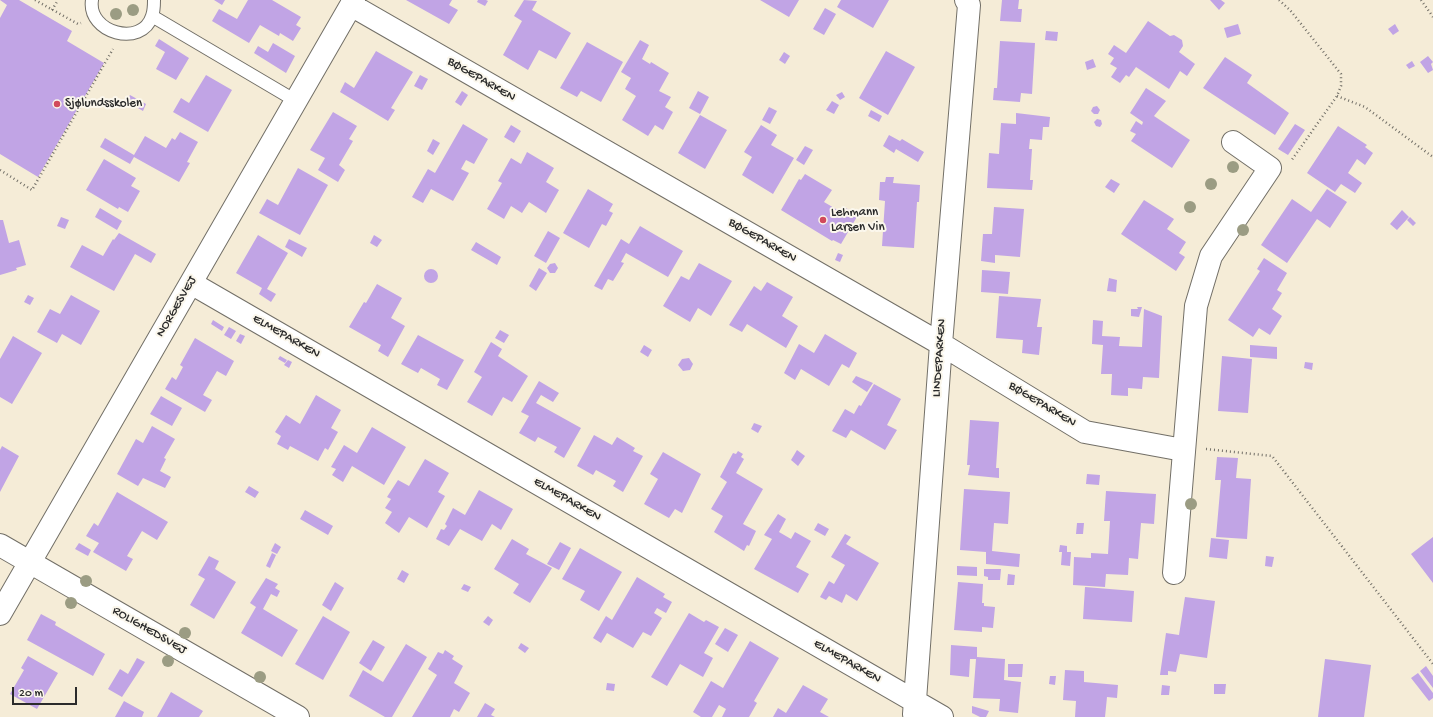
<!DOCTYPE html>
<html>
<head>
<meta charset="utf-8">
<style>
	body { margin:0 }
	#map { position:relative; width:1433px; height:717px; overflow:hidden; background:#f5ecd7; font-family:"Gochi Hand",sans-serif }
	canvas { display:block }
	.scale { position:absolute; left:12px; top:687px; width:65px; height:18px; box-sizing:border-box; border:2px solid #2b2b2b; border-top:0; padding-left:5px; font-size:12px; line-height:14px; white-space:nowrap; color:#2b2b2b; -webkit-text-stroke:3px #fbf7ec; paint-order:stroke }
</style>
</head>
<body>
<div id="map">
<canvas width="1433" height="717"></canvas>
<div class="scale">20 m</div>
</div>
<script>
const ctx = document.querySelector('canvas').getContext('2d');
ctx.lineJoin = 'round';
function fillPath(path, color) {
  ctx.fillStyle = color;
  ctx.fill(path, 'evenodd');
}
function trace(path, color, width, dash) {
  ctx.strokeStyle = color;
  ctx.lineWidth = width;
  ctx.lineCap = dash ? 'butt' : 'round';
  ctx.setLineDash(dash || []);
  ctx.stroke(path);
}
function label(font, color, halo, rows, align = 'center') {
  ctx.font = font + ' "Gochi Hand",sans-serif';
  ctx.lineWidth = 4;
  ctx.setLineDash([]);
  ctx.textBaseline = 'middle';
  ctx.strokeStyle = halo;
  ctx.fillStyle = color;
  for (const [text, x, y, turn = 0] of rows) {
    ctx.save();
    ctx.translate(x, y);
    ctx.rotate((+turn || 0) * Math.PI / 180);
    ctx.textAlign = isNaN(turn) ? turn : align;
    if (halo) ctx.strokeText(text, 0, 0);
    ctx.fillText(text, 0, 0);
    ctx.restore();
  }
}
fillPath(new Path2D(`
	M0 0H19L72 31 67 41 104 63 38 177 0 154V18L7 5Z
	M214 0H225L222 5Z
	M248 0H272L301 17 296 25 301 28 293 41 280 33 279 36 260 25 249 43 212 21 219 9 237 19Z
	M406 0H452L449 5 458 10 449 24Z
	M478 0H486L488 1 485 6 477 2Z
	M524 0 537 1 532 10 571 33 556 59 539 50 528 70 503 55 522 21 514 16Z
	M760 0H799L789 17Z
	M841 0H889L873 28 837 7Z
	M1002 0H1019L1018 9H1022L1021 22 1000 21Z
	M1210 0H1221L1225 3 1219 10Z
	M825 8 836 14 824 35 813 29Z
	M1148 21 1170 36 1174 35 1182 40 1183 46 1179 52 1195 64 1187 76 1180 71 1169 89 1136 67 1129 77 1126 75 1120 83 1111 77 1117 68 1110 64 1114 58 1108 54 1114 45 1126 53Z
	M1238 24 1241 34 1227 38 1224 28Z
	M1395 24 1399 31 1393 35 1388 29Z
	M1046 31 1058 32 1057 41 1045 40Z
	M159 39 189 58 176 80 156 69 165 52 155 46Z
	M640 40 649 45 642 59 650 64 651 62 669 73 659 91 671 97 665 107 673 112 663 130 655 125 648 136 622 120 636 96 625 89 631 78 621 72Z
	M1000 41 1035 43 1032 94 1021 93 1020 102 993 100 994 88H997Z
	M587 42 623 62 601 102 581 91 577 97 560 88Z
	M273 43 295 56 286 73 254 53 258 46 268 52Z
	M376 51 413 72 391 108 395 110 388 121 340 92 345 82 354 88Z
	M886 51 915 67 888 115 859 98Z
	M784 52 790 56 785 64 779 60Z
	M1428 56 1433 62 1431 64 1433 70 1428 73 1420 62Z
	M1225 57 1252 75 1247 83 1289 113 1275 135 1203 88Z
	M1093 59 1096 67 1087 70 1085 62Z
	M1412 61 1415 66 1409 69 1406 65Z
	M206 75 232 90 208 132 173 112 181 98 189 103Z
	M420 75 428 79 422 90 414 86Z
	M1146 88 1166 101 1154 116 1190 140 1172 168 1131 141 1136 134 1130 131 1136 121 1142 125 1143 122 1130 113Z
	M462 91 468 95 461 106 455 102Z
	M698 91 709 97 700 114 689 108Z
	M842 92 845 97 840 100 836 95Z
	M130 95 146 104 143 111 126 101Z
	M832 101 839 105 834 114 826 110Z
	M1097 106 1100 110 1098 114H1094L1091 111 1093 107Z
	M769 107 777 111 770 124 762 120Z
	M871 110 882 116 879 122 868 116Z
	M333 112 357 126 349 139 353 141 339 165 345 170 338 182 318 170 325 158 310 150Z
	M1016 113 1050 117 1049 127H1043L1042 140 1030 139 1029 149H1032L1030 180H1033L1032 190 987 188 989 153 999 154 1001 123 1016 124Z
	M700 115 727 130 705 169 678 153Z
	M1097 119 1101 120 1102 124 1100 127 1096 126 1094 122Z
	M463 124 488 139 474 164 466 160 461 169 469 173 453 201 431 189 423 203 412 197 428 169 435 173Z
	M1295 124 1305 130 1288 155 1278 149Z
	M511 125 521 131 514 143 504 137Z
	M761 125 777 135 771 145 794 158 773 194 742 175 752 157 744 152Z
	M1338 126 1367 145 1365 147 1373 153 1365 165 1357 159 1348 173 1362 183 1355 193 1341 184 1335 192 1307 173Z
	M180 132 198 142 187 162 190 163 179 182 134 157 130 164 100 147 105 138 134 155 145 136 166 148 172 138 175 140Z
	M889 135 900 141 902 139 924 152 918 162 896 149 894 153 883 146Z
	M433 139 440 143 433 155 427 151Z
	M805 146 813 150 804 165 796 160Z
	M527 152 554 168 546 182 559 190 546 213 529 202 522 213 511 206 504 219 487 209 502 183 498 181 511 158 521 164Z
	M104 159 136 178 131 186 140 191 128 212 119 207 118 209 86 190Z
	M298 168 328 185 300 235 259 213 267 199 278 205Z
	M805 174 832 190 824 202 841 212 844 207 858 215 841 244 833 240 832 241 781 210 799 179 801 180Z
	M886 177H894L893 183 920 185 919 202H917L914 248 882 246 885 201 879 200 880 182H885Z
	M1111 179 1120 184 1114 193 1105 187Z
	M588 189 613 204 609 211 613 213 606 226 602 224 589 248 563 233Z
	M1327 189 1347 202 1330 228 1317 219 1287 263 1261 245 1292 199 1311 212Z
	M1144 200 1174 219 1167 229 1186 242 1179 253 1185 257 1176 271 1121 234Z
	M994 207 1024 209 1020 257 995 255V263L981 261 983 234H992Z
	M100 208 122 221 117 230 95 217Z
	M1402 210 1409 217 1397 230 1390 224Z
	M61 217 69 220 65 229 57 226Z
	M1410 217 1416 223 1413 226 1407 220Z
	M0 220H3L9 243 19 240 26 265 16 268 17 270 0 275Z
	M640 226 683 251 668 277 626 253 621 262 624 263 613 281 608 279 602 290 594 286 621 239 629 244Z
	M548 231 560 238 546 263 534 256Z
	M119 233 156 254 151 263 135 254 114 291 70 267 82 245 103 256 113 239 114 240Z
	M258 235 288 253 267 289 276 294 271 302 259 294 262 288 236 273Z
	M374 235 382 240 377 247 370 243Z
	M289 239 307 248 302 257 285 247Z
	M476 242 501 257 497 265 471 250Z
	M838 253 843 255 840 262 835 260Z
	M1264 258 1287 273 1277 290 1282 293 1272 309 1282 316 1270 335 1259 328 1253 337 1228 320 1260 271 1257 269Z
	M555 263 558 268 555 273H550L547 268 550 264Z
	M699 263 732 281 711 316 698 308 690 322 663 306 681 276 689 280Z
	M539 268 547 273 536 291 529 286Z
	M424 276a7 7 0 1 1 14 0a7 7 0 1 1-14 0Z
	M982 270 1010 272 1008 294 981 292Z
	M1109 278 1117 280 1116 292 1107 291Z
	M767 282 793 297 782 316 798 326 786 348 747 324 742 332 729 325 754 286 761 291Z
	M377 284 402 298 391 318 405 326 388 357 378 351 381 345 349 327 364 302 366 303Z
	M28 295 34 298 30 305 24 302Z
	M71 295 100 311 81 345 62 334 57 343 37 332 50 309 60 314Z
	M999 296 1041 299 1037 327H1042L1039 355 1022 353 1023 340 996 338Z
	M1137 307H1142L1139 317 1131 316V309H1138Z
	M1144 309 1162 316 1159 378 1143 377 1142 389 1128 388V396L1111 395 1112 374H1101L1103 345 1092 344 1093 320 1103 321 1102 336 1120 337 1119 346 1142 347Z
	M213 320 224 327 222 331 211 324Z
	M229 327 236 331 231 339 224 335Z
	M500 330 509 335 504 343 495 338Z
	M240 334 245 336 241 344 236 341Z
	M825 334 857 353 849 368 842 364 829 386 801 369 795 380 784 373 799 344 814 353Z
	M418 335 464 360 447 390 437 385 440 379 421 368 418 373 401 364Z
	M13 336 42 353 12 404 0 397V359Z
	M195 338 234 361 226 376 217 371 203 395 212 400 205 412 165 389 172 377 176 380 183 367 180 365Z
	M491 342 502 349 498 356 528 376 512 402 503 397 492 416 467 402 482 377 474 372Z
	M644 345 652 350 648 357 640 352Z
	M1250 345 1277 347V359L1250 357Z
	M280 356 287 360 285 363 278 359Z
	M1222 356 1252 359 1248 413 1218 411Z
	M689 358 693 364 690 370 683 371 678 365 682 359Z
	M288 360 292 362 289 368 284 365Z
	M1305 362 1313 363 1312 370 1304 368Z
	M856 376 873 383 867 392 852 382Z
	M539 381 559 393 553 402 541 395 536 403 581 428 564 458 554 452 557 447 538 437 535 442 519 433 529 416 521 412Z
	M874 384 901 399 887 425 897 430 885 450 851 430 846 438 832 431 845 409 854 414 859 405 861 406Z
	M316 395 341 410 331 428 338 432 328 450 325 448 318 461 290 446 288 450 277 444 281 436 275 432 286 415 300 424Z
	M161 396 182 408 172 426 150 414Z
	M970 420 999 422 996 468H999V478L968 475 970 465H967Z
	M754 423 762 426 758 433 751 429Z
	M152 426 175 439 164 458 166 459 160 471 171 477 165 488 143 478 138 486 117 474 136 439 143 443Z
	M372 427 406 447 384 485 352 466 343 482 332 475 336 469 331 467 344 445 357 453Z
	M594 435 612 445 617 437 635 448 633 451 643 456 623 492 613 486 616 481 596 470 593 475 577 466Z
	M2 446 19 456 0 492V450Z
	M797 450 805 456 798 466 791 460Z
	M738 451 743 454 741 457 744 459 736 473 763 489 743 524 756 531 749 546 747 545 744 551 714 532 723 516 711 509 727 482 720 477 733 453 736 454Z
	M663 452 701 474 682 513 675 509 669 518 644 504 658 479 650 474Z
	M1217 457 1238 458 1236 478 1251 479 1247 539 1216 537 1221 480H1215Z
	M425 459 449 473 438 492 445 496 427 528 409 517 399 533 385 523 392 512 385 508 391 499 387 497 398 480 409 486Z
	M1087 474 1100 475 1099 485 1086 484Z
	M249 486 259 492 255 498 245 492Z
	M964 489 1010 492 1008 524 994 523 992 551 1020 554 1019 567 986 564V552L960 550Z
	M479 490 513 509 501 530 492 524 482 541 460 529 449 546 436 539 441 529 444 530 447 526 445 524 453 508 465 515Z
	M1106 491 1156 494 1154 524 1141 523 1138 559 1129 558 1128 575 1106 574 1105 587 1073 585 1074 557 1091 558V553L1108 554 1110 521H1104Z
	M117 492 168 522 157 540 142 531 127 556 133 559 126 571 93 552 99 543 86 536 94 523 98 526Z
	M305 510 333 526 328 535 300 519Z
	M778 514 786 519 779 532 791 539 795 532 811 541 796 567 809 574 798 593 754 569 772 539 764 535Z
	M818 523 829 529 825 536 814 530Z
	M1077 523H1084L1083 534H1076Z
	M845 534 851 537 846 544 879 563 857 601 846 594 842 603 829 596 826 600 820 597 829 581 834 584 845 565 831 557Z
	M1433 537V583L1411 554Z
	M1211 538 1229 540 1227 559 1209 557Z
	M512 539 529 549 526 554 552 568 530 603 513 593 519 584 494 569Z
	M560 542 571 548 559 570 547 564Z
	M79 543 91 550 88 556 75 549Z
	M275 543 281 547 277 554 271 551Z
	M1060 545 1067 546V552H1071L1070 566 1061 565 1062 552H1059Z
	M580 548 622 572 599 611 580 600 585 591 562 579Z
	M272 553 276 555 270 568 266 566Z
	M209 556 219 561 215 569 236 582 214 619 190 605 205 579 198 575Z
	M1266 556 1274 557 1272 567 1265 566Z
	M957 566 977 567V576L957 575Z
	M984 569H1001L1000 580H988V577L984 576Z
	M402 570 409 574 404 583 397 579Z
	M1008 574 1015 575 1014 585H1007Z
	M637 577 665 594 663 597 672 602 666 613 657 608 654 613 662 618 651 636 643 632 633 648 607 633 601 643 593 638 606 616 612 620Z
	M266 578 278 584 275 588 280 591 277 597 271 594 263 609 298 630 282 657 241 633 256 607 250 603Z
	M335 582 344 588 331 611 322 605Z
	M958 582 983 584 982 603H984V606L995 607 993 628 982 627V632L954 630Z
	M464 584 471 587 468 592 461 589Z
	M1085 587 1134 591 1132 622 1083 619Z
	M1185 597 1215 601 1207 658 1180 654 1176 672 1168 671V675H1160L1166 633 1179 635Z
	M689 613 704 622 706 620 719 627 704 653 713 658 703 677 680 664 667 686 651 677Z
	M41 614 56 622 55 625 105 654 93 676 27 640Z
	M323 616 350 632 323 680 295 664Z
	M488 616 493 620 489 626 483 622Z
	M725 628 738 635 728 652 715 644Z
	M373 640 385 647 371 671 359 663Z
	M750 641 779 658 754 701 757 703 749 717H722L726 709 719 705 712 717H701L693 712 711 681 723 688Z
	M521 643 529 648 525 653 518 648Z
	M406 644 427 657 392 717H385L349 696 363 670 383 682Z
	M951 645 977 647V657L1005 659 1004 680 1021 682 1018 713 999 711 1000 699 973 698 976 659H970L969 677 950 675Z
	M445 650 454 656 452 659 463 666 454 683 470 693 459 712 454 709 450 717H412L437 675 428 669 438 652 443 654Z
	M28 656 58 673 37 709 10 694 24 670 21 668Z
	M137 658 145 662 122 697 108 689 120 669 128 674Z
	M1325 659 1371 665 1364 717H1318Z
	M1008 664H1023L1022 677H1008Z
	M1426 666 1433 676V688L1420 671Z
	M1065 670 1084 671V682L1118 685 1117 698 1107 697 1105 717H1075L1076 701 1063 700Z
	M1418 673 1433 693V698L1429 701 1411 678Z
	M1050 676H1056L1055 685 1049 684Z
	M607 683 615 684 614 691 606 690Z
	M1214 684H1226L1225 694H1214Z
	M803 685 828 699 820 712 829 717H773L778 708 786 713Z
	M1162 685 1170 686 1169 695H1161Z
	M171 692 203 711 199 717H157Z
	M124 701 144 712 142 717H115Z
	M485 703 495 709 491 715 495 717H477Z
	M972 706 989 711 986 717H980L972 713Z`), '#c1a4e5');
const lane = new Path2D(`
	M92 0C87 33 142 48 152 16 154 11 154 5 154 0
	M152 16 296 101`);
const street = new Path2D(`
	M351 5 941 344 1085 432 1183 450
	M191 283 942 717
	M0 545 298 717
	M1174 573 1196 306 1211 256 1270 168 1233 142
	M0 614 354 0
	M914 714 941 344 969 5 966 0`);
trace(lane, '#726f67', 14);
trace(street, '#726f67', 24);
trace(new Path2D(`
	M35 0 78 24 81 23
	M1279 0 1290 10 1341 74V86L1337 96 1291 161
	M1421 0 1433 17
	M52 10 58 0
	M1337 96 1365 107 1433 157
	M0 170 32 190 113 49
	M1206 449 1272 456 1433 664`), '#726f67', 2.5, [1, 3]);
trace(lane, '#fff', 12);
trace(street, '#fff', 22);
ctx.fillStyle = '#9b9c83';
for (const [x, y] of [
	[133,10],
	[116,14],
	[1233,167],
	[1211,184],
	[1190,207],
	[1243,230],
	[1191,504],
	[86,581],
	[71,603],
	[185,633],
	[168,661],
	[260,677]
]) {
  ctx.beginPath();
  ctx.arc(x, y, 6, 0, 2 * Math.PI);
  ctx.fill();
}
for (const [x, y, r, color] of [
	[57,104,4,"#d1495b"],
	[823,220,4,"#d1495b"]
]) {
  const dot = new Path2D();
  dot.arc(x, y, r, 0, 2 * Math.PI);
  ctx.fillStyle = color;
  ctx.fill(dot);
  trace(dot, '#fbf7ec', 1.5);
}
label('13px', '#2b2b2b', '#fbf7ec', [
	["BØGEPARKEN",481,80,30],
	["BØGEPARKEN",762,241,30],
	["NORGESVEJ",177,307,-60],
	["ELMEPARKEN",286,337,30],
	["LINDEPARKEN",940,358,-86],
	["BØGEPARKEN",1042,405,31],
	["ELMEPARKEN",567,500,30],
	["ROLIGHEDSVEJ",149,631,30],
	["ELMEPARKEN",847,662,30]
]);
label('13px', '#2b2b2b', '#fbf7ec', [
	["Sjølundsskolen",65,104],
	["Lehmann",831,213],
	["Larsen Vin",831,228]
], 'left');
</script>
</body>
</html>
